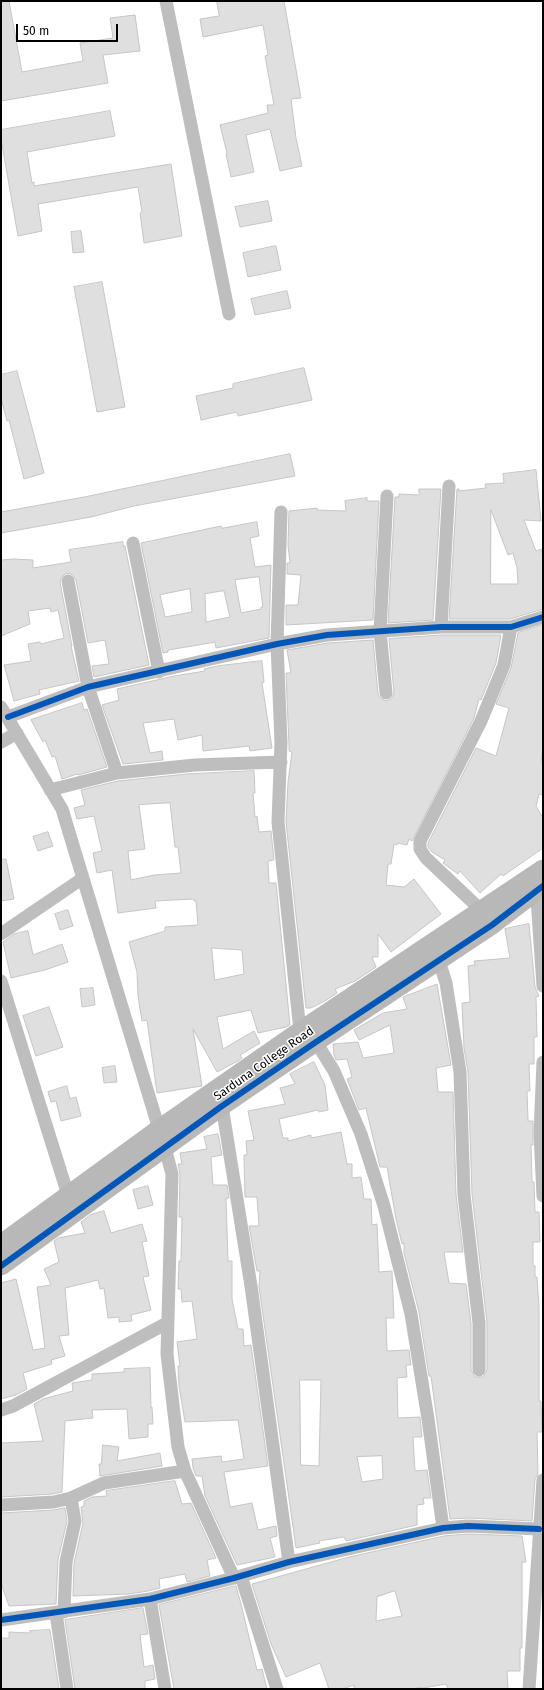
<!DOCTYPE html>
<html>
<head>
<meta charset="utf-8">
<style>
	body { margin:0 }
	#map { position:relative; width:544px; height:1690px; overflow:hidden; background:#fff; font-family:"Fira Sans",sans-serif }
	canvas { display:block }
	.frame { position:absolute; inset:0; border:2px solid #000; pointer-events:none }
	.scale { position:absolute; left:16px; top:24px; width:102px; height:18px; box-sizing:border-box; border:2px solid #000; border-top:0; padding-left:5px; font-size:12px; line-height:14px; white-space:nowrap; color:#000; -webkit-text-stroke:3px #fff; paint-order:stroke }
</style>
</head>
<body>
<div id="map">
<canvas width="544" height="1690"></canvas>
<div class="frame"></div>
<div class="scale">50 m</div>
</div>
<script>
const ctx = document.querySelector('canvas').getContext('2d');
ctx.lineJoin = 'round';
function fillPath(path, color) {
  ctx.fillStyle = color;
  ctx.fill(path, 'evenodd');
}
function trace(path, color, width, dash) {
  ctx.strokeStyle = color;
  ctx.lineWidth = width;
  ctx.lineCap = dash ? 'butt' : 'round';
  ctx.setLineDash(dash || []);
  ctx.stroke(path);
}
function label(font, color, halo, rows, align = 'center') {
  ctx.font = font + ' "Fira Sans",sans-serif';
  ctx.lineWidth = 3;
  ctx.setLineDash([]);
  ctx.textBaseline = 'middle';
  ctx.strokeStyle = halo;
  ctx.fillStyle = color;
  for (const [text, x, y, turn = 0] of rows) {
    ctx.save();
    ctx.translate(x, y);
    ctx.rotate((+turn || 0) * Math.PI / 180);
    ctx.textAlign = isNaN(turn) ? turn : align;
    if (halo) ctx.strokeText(text, 0, 0);
    ctx.fillText(text, 0, 0);
    ctx.restore();
  }
}
const building = new Path2D(`
	M1 1H9L22 72 83 61 80 43 113 38 110 18 135 15 140 51 103 55 108 83 1 101Z
	M217 1H284L301 98 291 99 296 138 302 166 280 171 270 129 246 135 254 172 231 177 226 154 227 153 220 125 268 113 267 105H274L265 56 268 55 263 25 203 37 200 19 219 16Z
	M110 111 115 136 27 152 32 183 34 182V186L171 164 182 236 144 243 140 213 142 212 138 187 38 204 42 231 18 236 1 139V130Z
	M268 201 272 221 240 227 235 207Z
	M81 231 84 252 73 253 71 232Z
	M276 246 281 270 248 277 243 253Z
	M102 282 125 407 97 412 74 287Z
	M287 291 291 308 255 315 251 299Z
	M304 368 312 400 238 416 237 412 201 420 196 396 233 388V384Z
	M17 371 44 473 24 479 9 420 7 421 1 398V375Z
	M290 454 295 476 134 506 91 517 1 533V512L84 497Z
	M536 470 541 521 524 520 536 551 541 549 543 556V609L510 619H449L457 489H459V491L486 488 485 484 504 483 503 474ZM491 510 508 555 513 553 517 568 518 584H491Z
	M419 489H441L433 620 388 623 395 497H399V494L419 495Z
	M367 498V501H379L373 620 286 625V605H298L301 575 287 574V563H290L288 545 289 511 317 508V510L346 511 345 501Z
	M257 522 259 536 250 538 255 567 271 565 269 638 216 648 215 642 204 644 168 650V652L163 653 141 543 221 526 222 528ZM259 577 263 607H261V609L241 613 235 580ZM190 589 192 612 165 617 160 595ZM224 591 230 617 206 622 205 594Z
	M123 542V546H125L149 665 94 677 92 666 109 664 105 640 88 643 76 580 71 574 66 573 61 578 60 582 72 646H71L79 681 39 690 40 694 14 701 4 665 31 661 28 644 40 642 41 644 64 638 58 610 51 612 50 608 28 611 30 624 1 636V560L14 559 33 560V568L71 562 69 550Z
	M543 625V747L541 762 543 763V795L539 794 536 806 543 818V848L503 876 501 874 480 893 460 871 458 874 443 863 445 860 432 852 428 847V843L476 748 496 756 509 708 496 704 511 668 518 633Z
	M441 635H501L496 663 481 700 479 699 474 718 412 841 409 839 407 845 397 843V845L394 844 391 864H388L386 885 404 887 414 879 441 914 391 952 378 934V957H372L376 967 355 981 335 989 337 993 325 1001 311 1008H306L286 822 288 782 292 752 289 751V745L286 673H291L287 650 328 643 373 640 378 694 380 698 386 701 391 699 394 693 389 639Z
	M262 661 264 682 262 683 272 748 250 751 249 746 203 751 202 735 178 740 174 719 143 723 150 753 162 751 163 760 123 764 102 705 119 700 117 689 174 676 205 671 204 669 217 666Z
	M82 703 84 710 87 709 107 767 78 775 77 774 62 779 55 756 52 757 45 740 43 742 31 720Z
	M254 771 255 793H253L255 817 257 816 259 832 271 831 274 860 268 861 269 883H276L290 1025 286 1027 258 1033 251 1010 217 1017 223 1049 254 1031 260 1043 240 1055 242 1058 238 1061 217 1072 193 1029 202 1086 157 1093 147 1020 142 1021 138 996 137 972 129 942 165 931V927L198 925 196 901H194V899L155 901 156 908 118 913 112 870 97 873 93 853 102 851 94 816 77 819 74 808 85 805 81 790 118 781 187 774ZM170 803 175 847H178L181 873 154 875 131 880 128 851 145 849 139 805ZM212 948 242 950 244 974 215 980Z
	M48 832 53 846 38 851 33 837Z
	M1 859H6L14 899 1 901Z
	M68 910 73 926 60 930 55 914Z
	M529 924 535 987 539 996 536 997 537 1037H534V1064H529L530 1091H527L528 1121H533V1145H531L532 1182H534L535 1212H539L540 1242H533V1266H535V1277H537L539 1307V1401H541L542 1432H537L538 1474 535 1479 532 1521 468 1518 450 1519 431 1376H429L419 1312 404 1253V1243L402 1244 396 1219 387 1167H380L366 1108 359 1110 347 1079 352 1077 347 1059 336 1060 334 1055 333 1044 358 1042 363 1058 394 1053 390 1025 359 1040 354 1030 383 1013 407 1009 403 997 437 984 451 1065 436 1068 438 1092H453L456 1195 463 1252H444L449 1283 466 1284 471 1323V1370L475 1377H483L487 1370V1323L472 1194 468 1072 464 1048 462 1003 470 1002 468 966 475 965 474 961 510 958 505 929Z
	M28 931 33 955 62 944 68 962 45 970 11 978 3 942 14 934Z
	M93 988 95 1005 82 1007 80 989Z
	M49 1007 63 1047 36 1056 23 1016Z
	M314 1062 325 1085 328 1110 319 1112 318 1110 279 1119 283 1138H288V1141L311 1135V1138L341 1132 347 1164H352V1178L361 1177 364 1199H371L372 1225 377 1224 379 1272 392 1271 394 1318H386L387 1351 409 1350 411 1365H406L407 1377 397 1378 398 1418 420 1417 422 1437H413L415 1471 427 1470 431 1498H423L424 1504 417 1505V1525L346 1541 344 1537 319 1541 320 1543 296 1548 259 1287 260 1271H257L249 1226H259L257 1197H245L244 1155H247L246 1141 254 1140 248 1111 285 1104 280 1088 295 1084 290 1074ZM300 1380H321L319 1466 301 1465ZM382 1456 383 1479 362 1482 357 1457Z
	M115 1066 117 1082 104 1083 102 1068Z
	M67 1086 70 1099 76 1097 81 1116 61 1121 56 1101 51 1102 48 1092Z
	M218 1134 222 1155 211 1157 213 1185H227L229 1198H226L228 1261H232V1299L238 1329H243L244 1346 251 1345 268 1466 224 1472 230 1507 252 1503 258 1530 276 1526 277 1536 270 1538 275 1557 237 1565 205 1496 202 1476H196L193 1468 192 1459 221 1456 222 1462 244 1459 238 1420 185 1422 179 1386 178 1366H180L177 1342 197 1339 192 1301 182 1302 181 1289H178L179 1261H181L182 1217H179L180 1174 178 1164H182L180 1153 207 1149 204 1137Z
	M148 1186 153 1205 138 1209 133 1190Z
	M104 1211 111 1233 142 1224 147 1241 142 1242 149 1276 143 1277 151 1310 131 1315 132 1321 119 1322V1317L108 1318 104 1288 100 1289 98 1280 65 1288 69 1335 59 1336 65 1356 51 1360 52 1364 23 1373 27 1389 16 1395 1 1399V1283L16 1279 33 1350 45 1348 37 1287 51 1285 44 1269 59 1262 54 1241 58 1238 85 1233 81 1222 90 1215Z
	M150 1368 151 1408 152 1407 153 1424H148V1437L129 1439 127 1409 92 1410 93 1418 65 1421 62 1492 53 1494 1 1497V1443L43 1441 34 1404 43 1399 73 1391 72 1383 92 1380V1374L124 1372V1369Z
	M103 1445 119 1447 117 1461 160 1453 162 1466 100 1476 99 1464H101Z
	M175 1481 182 1504 191 1503 216 1558 207 1560 210 1576 187 1582 185 1574 159 1579 160 1588 148 1591 129 1594 73 1596 74 1563 83 1523 81 1507 84 1506V1501L92 1497 107 1496 106 1491Z
	M65 1508 67 1521 58 1560 56 1604 9 1606 1 1583V1513L54 1510Z
	M468 1534 522 1536 526 1562H522V1648H520V1671H507L508 1689H448L446 1684 423 1688 422 1687 411 1689H354V1685L342 1689H329L320 1663 286 1677 271 1644 252 1584 349 1557 444 1536ZM395 1591 402 1616 376 1621 377 1597Z
	M236 1586 241 1604 257 1670 262 1669 267 1689H174L159 1605Z
	M143 1608 148 1634 140 1635 144 1667 153 1665 155 1679 145 1681V1689H75L65 1620Z
	M50 1630 59 1689H1V1638H9V1632L30 1633V1631Z`);
fillPath(building, '#dfdfdf');
trace(building, '#c6c6c6', 1);
trace(new Path2D(`
	M166 1 229 314
	M281 512 277 644 281 742 278 822 300 1031
	M133 543 159 672
	M68 581 88 687 117 773
	M441 627 449 486
	M386 693 380 631 387 496
	M1 707 62 809 159 1129
	M8 717 88 687 277 644 327 635 441 627H511L543 617
	M1 742 17 733
	M50 790 117 773 195 765 281 762
	M536 884 543 986
	M481 910 426 858 420 849V841L481 721 504 665 511 627
	M1 934 83 878
	M439 961 446 983 460 1072 464 1195 479 1323V1370
	M1 981 68 1195
	M316 1042 334 1071 361 1134 384 1206 411 1314 428 1419 443 1528
	M543 1062 540 1134 543 1196
	M222 1106 251 1286 289 1562
	M165 1148 172 1174 167 1354 178 1447 185 1471 234 1578
	M1 1410 13 1406 167 1323
	M1 1505 54 1502 71 1498 104 1483 185 1471
	M241 1576 277 1689
	M150 1599 165 1689
	M64 1612 66 1562 75 1521 71 1498
	M56 1613 67 1689
	M1 1620 150 1599 234 1578 289 1562 443 1528 468 1526 539 1529
	M529 1689 543 1480`), '#bebebe', 13);
trace(new Path2D(`
	M1 1244 159 1129 300 1031 543 869
	M1 1266 222 1106 316 1042 492 925 543 886`), '#b8b8b8', 19);
trace(new Path2D(`
	M8 717 88 687 277 644 327 635 441 627H511L543 617
	M1 1266 222 1106 316 1042 492 925 543 886
	M1 1620 150 1599 234 1578 289 1562 443 1528 468 1526 539 1529`), '#0057b8', 6);
label('12px', '#000', '#fff', [
	["Sarduna College Road",264,1064,-35]
]);
</script>
</body>
</html>
